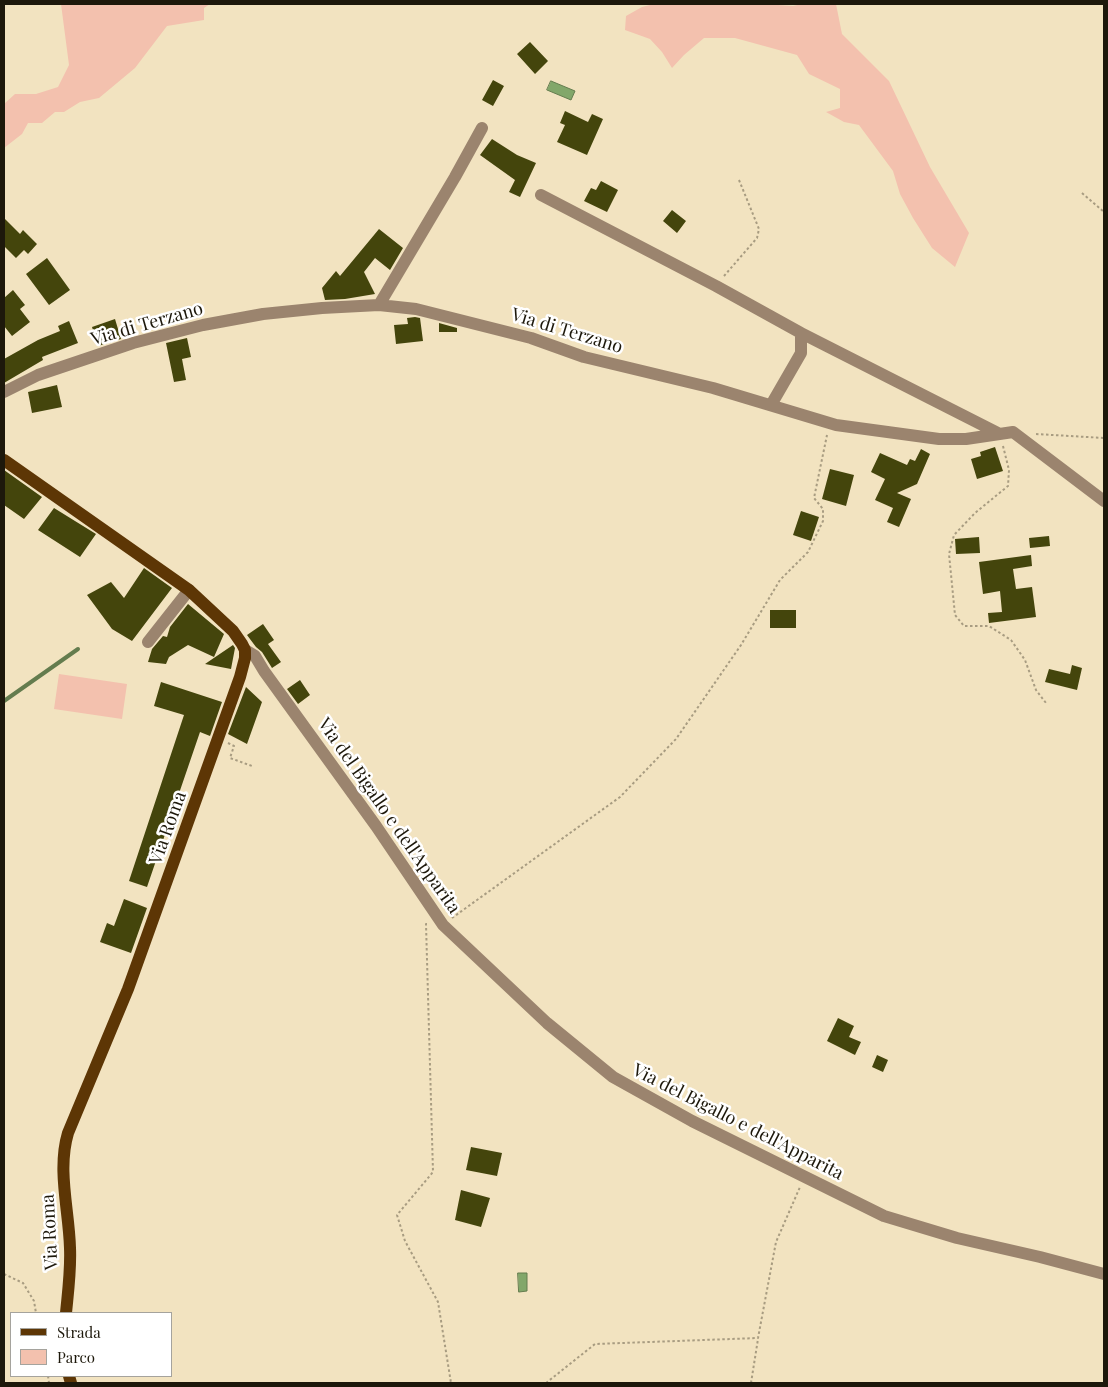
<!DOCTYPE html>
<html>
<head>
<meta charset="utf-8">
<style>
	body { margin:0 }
	#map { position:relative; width:1108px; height:1387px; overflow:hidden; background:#f2e3c0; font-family:"Playfair Display",serif }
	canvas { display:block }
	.frame { position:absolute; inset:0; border:5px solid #1d180b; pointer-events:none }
	.legend { position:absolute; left:10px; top:1312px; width:162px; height:65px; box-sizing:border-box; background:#fff; border:1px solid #a5a39d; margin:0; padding:6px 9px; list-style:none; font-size:15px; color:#1d180b }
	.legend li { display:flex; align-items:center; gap:10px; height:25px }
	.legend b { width:25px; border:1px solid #a5a39d }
</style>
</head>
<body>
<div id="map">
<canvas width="1108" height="1387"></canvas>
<div class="frame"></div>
<ul class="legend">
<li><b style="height:6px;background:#5d3605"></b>Strada</li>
<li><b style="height:14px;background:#f3c1ae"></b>Parco</li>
</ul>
</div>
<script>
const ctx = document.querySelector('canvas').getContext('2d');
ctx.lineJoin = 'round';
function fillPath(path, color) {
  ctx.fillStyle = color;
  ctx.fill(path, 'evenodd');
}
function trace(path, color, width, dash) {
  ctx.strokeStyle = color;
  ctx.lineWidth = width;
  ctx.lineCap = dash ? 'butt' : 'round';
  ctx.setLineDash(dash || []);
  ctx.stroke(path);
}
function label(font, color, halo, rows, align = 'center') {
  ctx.font = font + ' "Playfair Display",serif';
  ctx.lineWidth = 5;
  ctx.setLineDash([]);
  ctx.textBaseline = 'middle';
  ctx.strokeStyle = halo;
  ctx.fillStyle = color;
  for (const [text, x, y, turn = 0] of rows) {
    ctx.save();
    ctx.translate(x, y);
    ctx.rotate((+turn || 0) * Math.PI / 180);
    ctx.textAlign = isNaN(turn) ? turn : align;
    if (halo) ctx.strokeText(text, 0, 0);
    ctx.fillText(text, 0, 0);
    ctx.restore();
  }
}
fillPath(new Path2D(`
	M61 4H210L204 8V20L167 26 135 68 99 98 80 102 64 112H55L42 123H28L22 134 4 148V104L15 94H36L58 87 69 65Z
	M654 4H763L793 6 802 4H836L842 34 889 81 930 167 969 233 955 267 932 248 913 218 900 194 893 171 859 125 844 122 826 112 840 108V89L809 74 797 55 735 38H704L684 55 672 68 662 52 650 39 625 30 626 16 642 7Z
	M59 674 127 684 122 719 54 709Z`), '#f3c1ae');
const water = new Path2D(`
	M551 81 575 91 571 100 547 90Z
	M518 1273H527V1291L519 1292Z`);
fillPath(water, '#82a76a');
trace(water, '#647c4e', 1);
trace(new Path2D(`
	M4 701 78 649`), '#647c4e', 4);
fillPath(new Path2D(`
	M530 42 548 61 535 74 517 54Z
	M493 80 504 86 493 106 482 100Z
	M565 111 588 122 592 114 603 119 587 155 557 142 565 125 560 123Z
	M492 139 517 155 536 163 520 197 509 192 515 180 480 155Z
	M601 181 618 190 607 212 584 201 591 188 596 190Z
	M672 210 686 221 677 233 663 221Z
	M4 218 20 234 23 230 37 244 28 254 24 250 16 258 4 246Z
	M379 229 403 248 390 270 375 258 364 272 375 294 345 299 325 300 322 288 336 271 340 276Z
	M47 258 70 290 49 305 26 274Z
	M13 290 25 305 20 309 30 322 12 336 4 326V298Z
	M415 317 420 318 423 341 396 344 394 325 408 324 407 318Z
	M115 319 121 339 98 346 92 327Z
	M69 321 78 343 42 357 43 360 4 383V359L38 340 60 331 58 326Z
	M439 323 457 328V332H439Z
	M187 338 191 357 182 359 186 380 174 382 166 343Z
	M57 385 62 407 32 413 28 392Z
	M995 447 1003 471 977 479 971 459 981 456 980 452Z
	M921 449 930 454 917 484 897 493 911 499 899 527 887 522 893 508 875 500 885 479 871 472 880 453 907 465 910 459 915 461Z
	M830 469 854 475 846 506 822 499Z
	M4 470 42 497 24 519 4 505Z
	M54 508 96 534 80 557 38 530Z
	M801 511 819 517 811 541 793 535Z
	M1049 536 1050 546 1030 548 1029 538Z
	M979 537 980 553 956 554 955 539Z
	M1031 555 1032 566 1013 569 1016 589 1032 587 1036 617 989 623 988 613 1002 612 1000 591 983 594 979 562Z
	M144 568 172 588 132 641 112 629 87 595 111 582 124 598Z
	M188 604 224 634 214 657 188 645 169 657 166 664 148 662 152 649 163 636 167 637 170 627Z
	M770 610H796V628H770Z
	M263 624 274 640 268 644 281 662 272 668 262 652 256 647 247 635Z
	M233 645 235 648 231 669 205 664Z
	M1072 665 1082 668 1077 690 1045 682 1049 669 1070 674Z
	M300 680 310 695 298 704 287 689Z
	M161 682 222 702 210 736 200 732 147 887 129 881 184 715 154 706Z
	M246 687 262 702 247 744 228 734Z
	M124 899 147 908 131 953 100 942 107 923 114 926Z
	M838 1018 854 1026 849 1037 861 1042 855 1055 827 1041Z
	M877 1055 888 1060 883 1072 872 1067Z
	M471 1147 502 1153 497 1176 466 1170Z
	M461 1190 490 1198 481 1227 455 1220Z`), '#44450c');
trace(new Path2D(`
	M1082 193 1104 212
	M724 276 757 238 759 229 739 180
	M1036 434 1104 438
	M1003 446 1009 470 1008 486 975 513 954 535 949 554 955 615 964 626H989L1011 640 1025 660 1036 690 1046 703
	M228 743 234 746 230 758 252 766
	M452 918 620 797 676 739 741 645 780 580 808 552 823 521V509L814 498 827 435
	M427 924H426L433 1172 397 1215 405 1241 438 1302 451 1383
	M4 1274 23 1283 34 1301 36 1313
	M48 1376 49 1383
	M546 1383 595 1344 758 1338 776 1242 800 1187
	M751 1383 758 1339`), '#a89c81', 2, [2.5, 2.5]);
trace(new Path2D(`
	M541 195 716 286 801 333 1000 434
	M379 305 455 177 482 128
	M4 392 38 375 133 343 203 325 263 314 322 308 379 305 416 309 531 338 584 357 713 388 836 425 939 439H966L1013 432 1104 501
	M771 405 801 353V333
	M148 642 189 590
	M245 650 255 656 264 671 376 826 443 925 547 1023 613 1077 692 1121 884 1216 957 1238 1040 1257 1104 1274`), '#9b846e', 12);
trace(new Path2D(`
	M4 460 189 590 233 631 242 644 245 650V658L240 677 128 989 68 1133C57 1170 69 1210 70 1248 71 1270 68 1292 66 1313
	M69 1376 71 1383`), '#5d3605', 12);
label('18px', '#1d180b', '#fff', [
	["Via di Terzano",147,324,-16],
	["Via di Terzano",567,331,17],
	["Via del Bigallo e dell'Apparita",389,816,55],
	["Via Roma",168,828,-70],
	["Via del Bigallo e dell'Apparita",738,1122,27],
	["Via Roma",50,1232,-93]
]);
</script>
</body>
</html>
